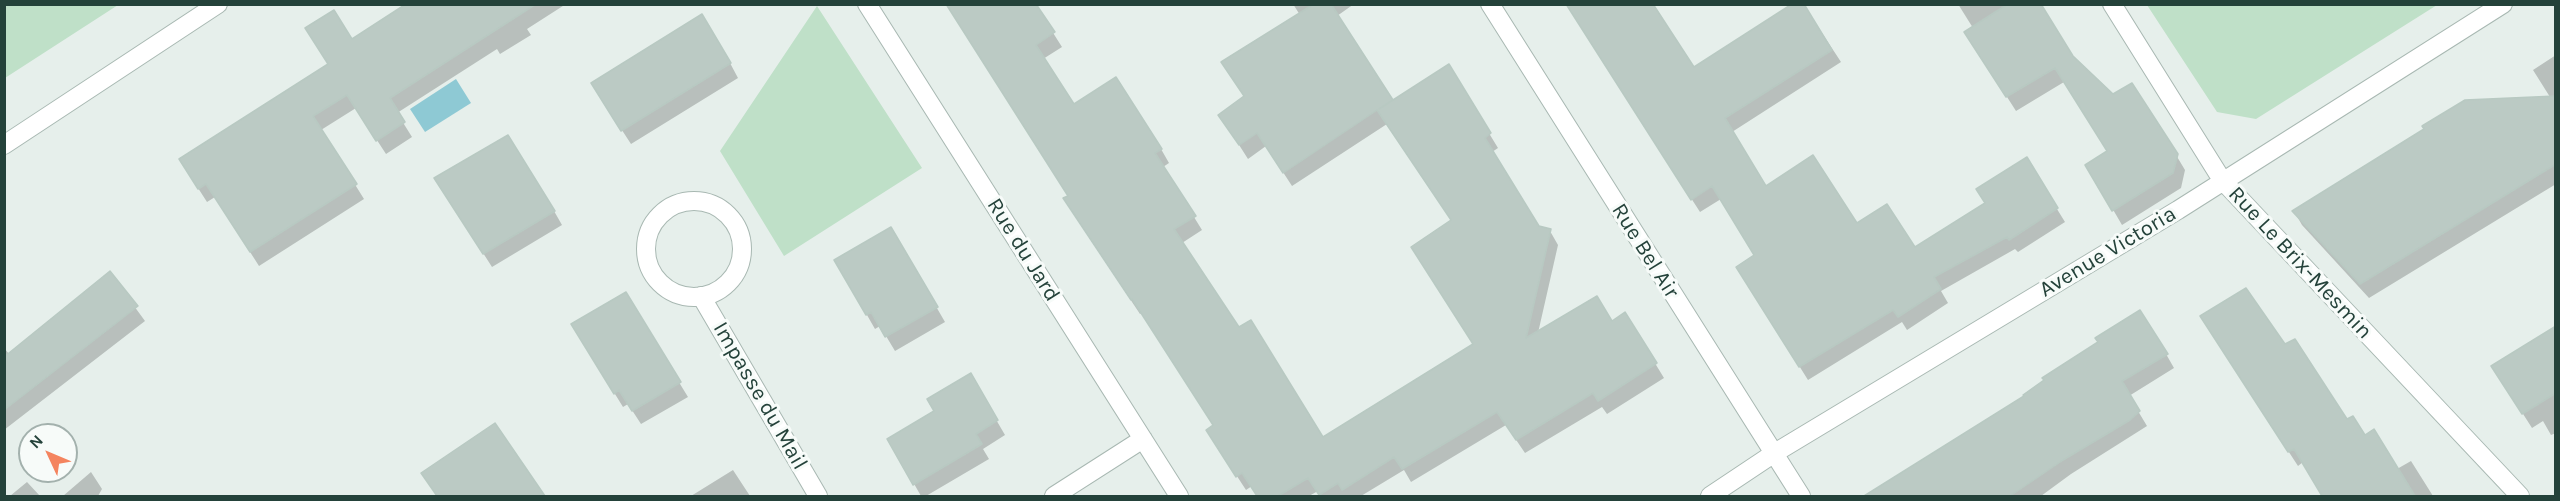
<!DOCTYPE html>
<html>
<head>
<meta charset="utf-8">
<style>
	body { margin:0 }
	#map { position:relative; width:2560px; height:501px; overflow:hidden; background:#e6efeb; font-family:Karla,sans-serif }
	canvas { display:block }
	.frame { position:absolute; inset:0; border:6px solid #24423a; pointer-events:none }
	.north { position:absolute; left:18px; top:423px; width:60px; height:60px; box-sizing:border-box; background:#f7fbf9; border:2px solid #a3b1ad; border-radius:50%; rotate:314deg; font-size:16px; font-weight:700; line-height:24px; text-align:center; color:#24423a }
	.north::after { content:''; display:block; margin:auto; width:21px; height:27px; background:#f4845f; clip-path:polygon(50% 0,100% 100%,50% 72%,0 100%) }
</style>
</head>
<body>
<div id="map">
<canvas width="2560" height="501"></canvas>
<div class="frame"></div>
<div class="north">N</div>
</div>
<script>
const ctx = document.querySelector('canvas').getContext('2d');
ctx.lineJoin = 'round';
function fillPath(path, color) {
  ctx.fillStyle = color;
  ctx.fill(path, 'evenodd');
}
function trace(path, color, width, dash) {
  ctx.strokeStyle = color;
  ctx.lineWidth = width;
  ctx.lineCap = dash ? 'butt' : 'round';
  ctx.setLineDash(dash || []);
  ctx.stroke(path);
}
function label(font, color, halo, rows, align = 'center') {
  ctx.font = font + ' Karla,sans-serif';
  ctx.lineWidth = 6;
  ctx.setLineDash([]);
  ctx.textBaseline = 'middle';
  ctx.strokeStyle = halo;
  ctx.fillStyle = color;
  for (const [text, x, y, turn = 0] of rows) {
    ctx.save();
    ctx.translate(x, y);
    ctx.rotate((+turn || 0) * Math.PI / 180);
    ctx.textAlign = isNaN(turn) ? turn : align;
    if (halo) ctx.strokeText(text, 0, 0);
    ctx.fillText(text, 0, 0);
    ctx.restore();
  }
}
fillPath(new Path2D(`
	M5 4H118V5L5 78Z
	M2147 5H2437L2256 119 2217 112Z
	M817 6 922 168 784 256 720 151Z`), '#bfe0c8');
fillPath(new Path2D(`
	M456 79 471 103 425 132 410 109Z`), '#8ec9d4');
fillPath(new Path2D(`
	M408 4H566L527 29 531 35 500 54 497 49 397 113 412 137 386 154 356 108 321 130 364 199 259 266 215 197 207 202 189 174 329 65 352 41Z
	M950 4H1038L1036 6 1062 47 1043 59 1074 106 1161 149 1169 163 1163 167 1202 230 1182 243 1239 330 1322 440 1474 345 1453 222 1387 124 1292 186 1266 146 1248 159 1220 115 1245 97 1300 15 1293 4H1354L1337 16 1393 102 1448 66 1498 148 1492 152 1539 228 1550 231 1558 245 1538 333 1612 323 1625 314 1664 378 1607 414 1602 407 1525 453 1506 425 1411 482 1404 470 1361 496H1321L1318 491 1309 496H1258L1252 486 1246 490 1216 444 1214 426 1142 313 1140 314 1073 213 1069 196Z
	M1566 4 1694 69 1803 4 1841 62 1732 132 1766 188 1915 249 1987 204 2026 159 2065 222 2018 252 2015 249 1941 291 1948 303 1907 330 1902 322 1808 380 1746 281 1756 256 1721 199 1700 212Z
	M1958 4H2039L2072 57 2176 155 2185 170 2181 188 2122 225 2087 165 2109 152 2064 82 2016 111 1975 47 1973 28Z
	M2556 55V184L2369 298 2302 225 2294 211 2550 97 2533 70Z
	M730 63 738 78 631 144 601 98Z
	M444 192 554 211 562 225 492 267Z
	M891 229 945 322 895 351 880 326 875 329 836 261Z
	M110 273 145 321 4 430V348L10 355Z
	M625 294 688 397 641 424 628 404 623 407 581 339Z
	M2556 328V433L2551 435 2543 421 2532 428 2502 381Z
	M2210 331 2284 346 2346 421 2397 469 2411 461 2433 496H2323L2303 462 2298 466Z
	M2166 354 2174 368 2129 396 2147 426 2071 474 2041 496H1868L2026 397Z
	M970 375 1005 435 983 449 989 459 926 496H921L889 440 936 412Z
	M495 425 543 496H437L423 474Z
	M733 470 750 496H691Z
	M91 472 102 489 98 496H63Z
	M27 482 40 496H10Z`), '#0003');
const building = new Path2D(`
	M406 4H536L390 98 405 122 376 141 347 95 313 116 357 184 250 252 206 184 198 189 179 159 328 64 305 28 334 10 352 39Z
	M946 4H1036L1055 32 1036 45 1074 104 1116 77 1162 149 1155 153 1196 216 1174 229 1239 327 1251 320 1323 437 1473 344 1411 247 1451 220 1377 110 1283 173 1257 133 1239 145 1218 115 1244 96 1221 62 1314 4H1331L1393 100 1379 109 1449 64 1491 133 1485 138 1539 226 1551 229 1526 338 1597 296 1612 321 1625 312 1657 363 1598 401 1593 393 1516 440 1497 412 1402 469 1394 457 1342 490 1338 483 1319 495 1308 478 1278 496H1257L1242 473 1236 477 1206 430 1213 425 1132 299 1131 300 1063 198 1068 196Z
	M1566 4H1653L1694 67 1792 4H1804L1832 50 1725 118 1766 186 1813 155 1857 223 1887 204 1915 247 1985 203 1976 189 2027 157 2058 208 2009 240 2007 237 1934 277 1941 289 1898 317 1893 310 1799 367 1736 267 1754 255 1712 186 1691 200Z
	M2008 4H2041L2073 56 2113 94 2132 83 2178 154 2173 173 2112 211 2085 165 2107 151 2055 68 2006 97 1964 32Z
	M702 14 731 63 621 131 591 83Z
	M2556 96V164L2360 284 2292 211 2424 129 2422 126 2465 100Z
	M508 135 555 211 483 254 434 178Z
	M891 227 938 307 885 337 871 312 866 315 834 260Z
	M110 271 138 306 4 410V357Z
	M2246 288 2285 344 2295 339 2347 419 2353 416 2365 435 2374 429 2415 496H2322L2294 449 2288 452 2200 316Z
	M626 292 681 382 632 411 619 390 614 394 571 324Z
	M2140 310 2168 354 2122 381 2140 411 2130 420 2063 460 2010 496H1864L2024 396 2023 395 2044 380 2042 378 2098 342 2095 338Z
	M2556 326V393L2522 414 2491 366Z
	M971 373 998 420 976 434 982 444 913 485 887 439 934 411 927 399Z
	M495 423 545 496H437L421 473Z`);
fillPath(building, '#bbcac4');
trace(building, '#b8c9c2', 1.5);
const minor = new Path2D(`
	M867 4 1179 496
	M1490 4 1801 496
	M2112 4 2222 180 2520 496
	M4 145 218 4
	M646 249a48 48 0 1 1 96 0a48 48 0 1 1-96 0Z
	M701 296 818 496
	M1054 496 1143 439
	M1710 496 1773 454 2178 210 2503 4`);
trace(minor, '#a8b8b2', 20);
trace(minor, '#fff', 18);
label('22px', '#24423a', '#f7fbf9', [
	["Rue du Jard",1023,250,58],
	["Rue Bel Air",1645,251,58],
	["Avenue Victoria",2108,252,-31],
	["Rue Le Brix-Mesmin",2300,263,47],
	["Impasse du Mail",760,396,60]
]);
</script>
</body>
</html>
